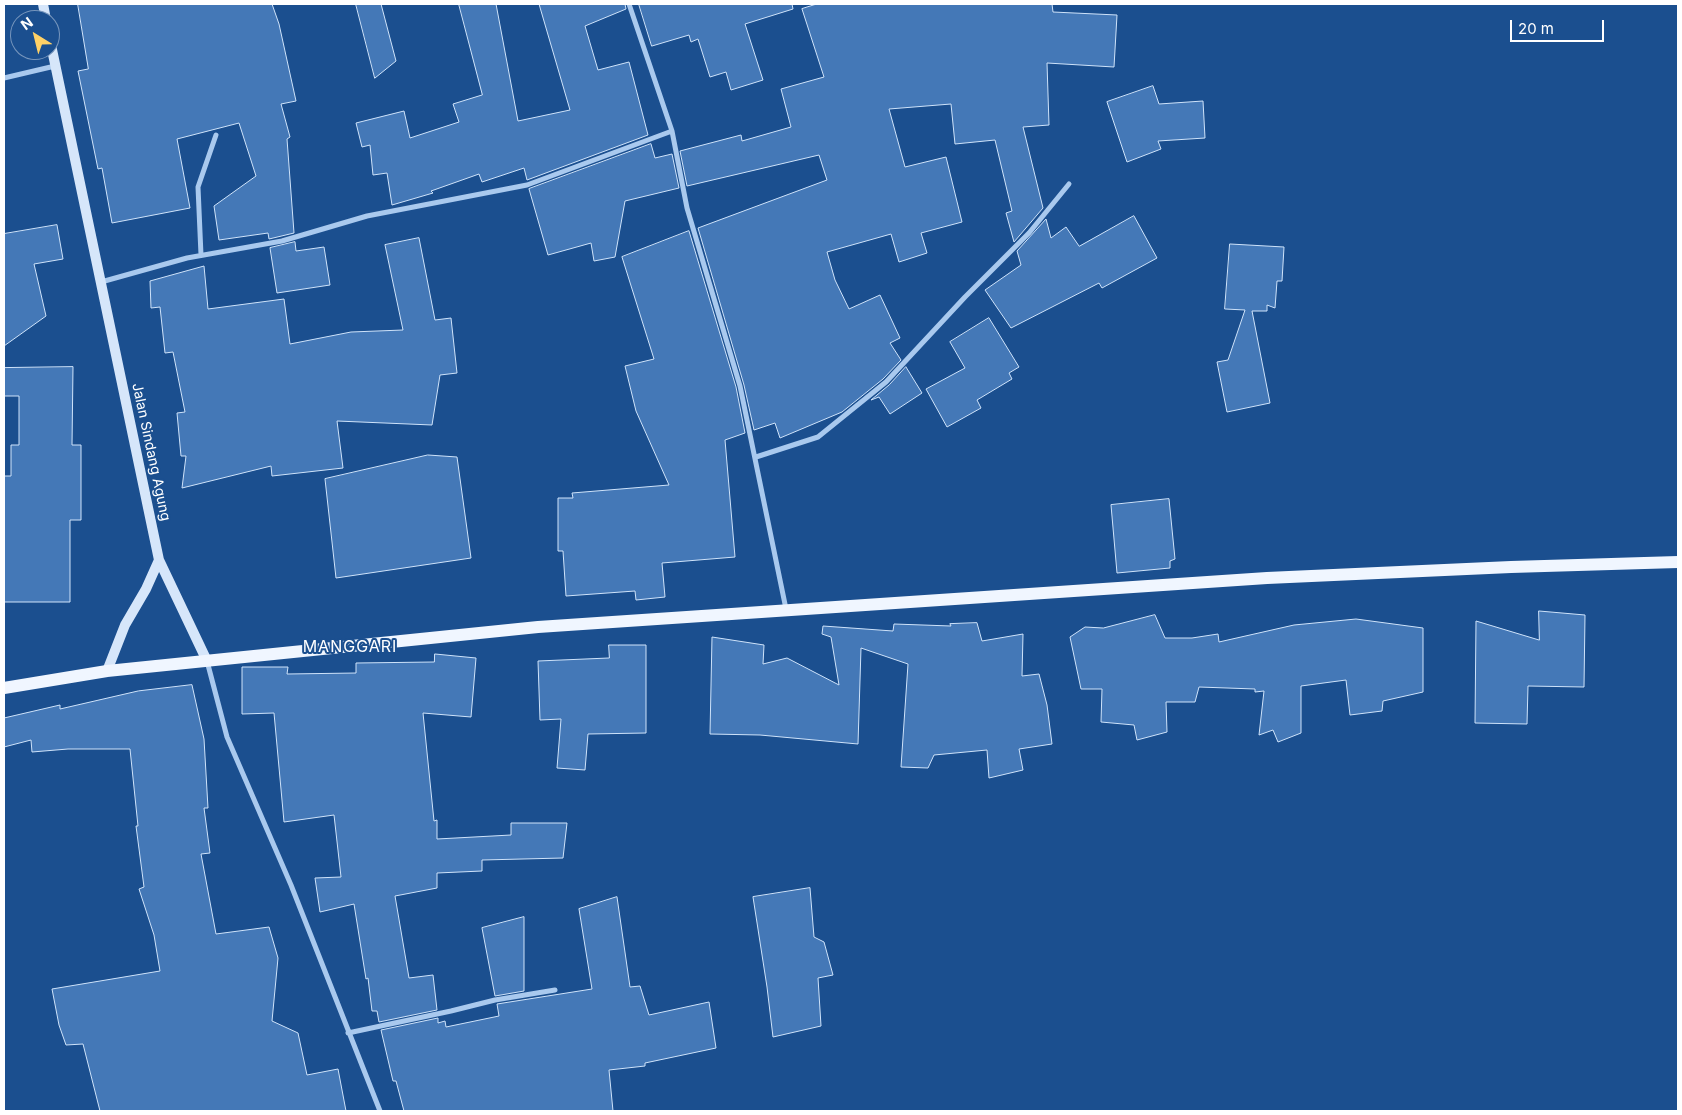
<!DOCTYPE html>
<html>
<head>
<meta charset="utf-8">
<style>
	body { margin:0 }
	#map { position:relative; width:1682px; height:1115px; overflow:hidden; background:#1b4f8f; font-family:Inter,sans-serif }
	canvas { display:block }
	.frame { position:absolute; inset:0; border:5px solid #fff; pointer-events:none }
	.north { position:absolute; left:10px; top:10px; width:50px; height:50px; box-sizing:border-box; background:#1b4f8f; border:1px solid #7695bc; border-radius:50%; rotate:324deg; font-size:14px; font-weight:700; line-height:20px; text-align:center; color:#fff }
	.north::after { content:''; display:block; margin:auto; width:18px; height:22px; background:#ffd166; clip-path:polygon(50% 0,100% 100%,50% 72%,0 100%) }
	.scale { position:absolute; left:1510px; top:20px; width:94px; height:22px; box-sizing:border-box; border:2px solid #fff; border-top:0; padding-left:6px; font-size:15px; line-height:18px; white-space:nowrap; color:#fff; -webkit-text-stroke:4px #1b4f8f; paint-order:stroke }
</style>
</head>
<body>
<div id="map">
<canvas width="1682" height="1115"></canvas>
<div class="frame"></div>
<div class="north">N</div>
<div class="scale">20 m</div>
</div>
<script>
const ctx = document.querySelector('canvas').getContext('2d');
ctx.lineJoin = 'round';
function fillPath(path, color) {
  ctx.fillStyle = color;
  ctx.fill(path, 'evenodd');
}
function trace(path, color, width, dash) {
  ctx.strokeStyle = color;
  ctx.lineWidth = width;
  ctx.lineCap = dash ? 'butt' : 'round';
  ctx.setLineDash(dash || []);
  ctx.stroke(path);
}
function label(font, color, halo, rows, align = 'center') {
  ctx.font = font + ' Inter,sans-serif';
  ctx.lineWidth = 4;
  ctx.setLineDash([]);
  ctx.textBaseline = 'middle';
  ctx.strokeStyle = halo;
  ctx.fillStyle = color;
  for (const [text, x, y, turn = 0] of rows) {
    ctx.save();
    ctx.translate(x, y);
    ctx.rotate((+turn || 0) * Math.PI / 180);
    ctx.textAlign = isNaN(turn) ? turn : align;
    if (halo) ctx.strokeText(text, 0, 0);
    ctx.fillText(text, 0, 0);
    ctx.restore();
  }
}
const building = new Path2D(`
	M78 4H272L279 24 296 101 281 104 290 137 287 139 294 233 269 239 268 233 219 240 214 206 256 176 239 123 177 139 190 208 112 223 102 168 98 169 78 71 88 69Z
	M356 4H381L396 61 375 78Z
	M459 4H496L518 121 570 110 539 4H625L626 9 585 26 598 70 629 62 648 135 527 180 524 168 482 182 479 174 431 191 433 193 392 205 387 173 373 175 370 145 362 147 356 123 404 111 410 138 459 122 453 104 482 95Z
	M639 4H792L793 9 745 24 763 80 731 90 726 72 710 77 698 39 691 42 689 35 652 46Z
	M817 4H1052L1053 12 1117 15 1114 67 1047 63 1049 125 1023 127 1043 208 1014 242 1006 213 1012 211 995 140 955 144 951 104 889 109 905 167 946 157 962 222 921 233 927 253 899 262 891 234 827 252 835 280 849 309 880 295 900 338 890 343 901 360 883 379 842 412 780 438 775 423 754 430 744 385 698 228 827 180 819 155 687 186 680 151 741 135 742 141 791 127 781 89 824 77 802 9Z
	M1153 86 1159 104 1203 101 1205 138 1158 141 1161 149 1127 162 1107 102Z
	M651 144 655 158 672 154 679 188 625 201 615 257 594 261 591 243 548 255 529 189Z
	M1134 216 1157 258 1102 288 1099 283 1011 328 985 290 1021 265 1017 251 1046 219 1051 238 1066 227 1079 246Z
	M57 225 63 259 34 264 46 316 4 346V234Z
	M689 231 736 387 745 433 725 440 735 557 662 563 665 597 636 600 635 591 566 596 563 551H558V498H573L572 493 669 485 636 411 625 366 654 359 622 257Z
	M419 238 435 320 451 318 457 373 440 375 432 425 337 421 343 468 272 476 271 466 182 488 186 456H181L177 413 185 412 173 352 165 353 160 307 151 308 150 281 204 266 208 309 284 299 290 344 351 332 403 330 385 245Z
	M295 242 296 251 324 247 330 285 277 293 270 248Z
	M1230 244 1284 247 1282 281H1277L1275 308 1267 305V311H1252L1270 403 1227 412 1217 362 1228 360 1245 310 1225 309Z
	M989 318 1019 367 1009 373 1012 379 977 400 981 408 947 427 926 389 965 368 950 342Z
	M73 367 72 445H81V520H70V602H4V476H11V445H19V396H4V368Z
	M906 367 922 393 890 414 879 397 871 400 889 385Z
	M428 455 457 457 471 558 336 578 325 479Z
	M1169 499 1175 559 1170 561V568L1117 573 1111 505Z
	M1539 611 1585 615 1584 687 1528 686 1527 724 1475 723 1476 621 1539 640Z
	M1155 615 1165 638H1192L1218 634 1219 642 1294 625 1356 619 1423 628V692L1383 701 1382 711 1350 715 1346 680 1301 686V733L1278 742 1273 730 1259 735 1264 691 1255 692V689L1199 687 1195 702H1166L1167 732 1137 740 1134 725 1101 722 1102 689H1081L1070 637 1085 627 1103 628Z
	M977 623 982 641 1023 634 1022 676 1039 674 1047 705 1052 744 1019 749 1023 770 989 778 987 750 934 755 928 768 901 767 908 664 861 648 858 744 760 735 710 734 712 637 764 645 763 664 787 658 839 685 831 637 822 634 823 626 893 631 894 624 951 626 950 624Z
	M609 645H646V733L588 734 585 770 557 768 561 719 540 720 538 661 609 658Z
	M435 654 476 658 471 717 423 713 434 821 437 820V839L511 835V823H567L563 858 482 860V871L437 873V888L395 896 409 978 433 975 437 1010 379 1022 377 1011H372L368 978 366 979 354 904 320 912 315 878 341 877 334 815 284 822 274 713 242 714V667H288L287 674 356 673V663L434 662Z
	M192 685 204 739 208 808H204L210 853 201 854 216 934 269 927 278 958 272 1021 298 1033 307 1075 338 1069 346 1111H100L83 1044 66 1045 59 1025 52 989 160 971 154 935 139 889 144 887 136 826H138L130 749H68L32 752 31 740 4 747V718L60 705V709L138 691Z
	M810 888 814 937 824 942 833 975 818 978 821 1026 773 1037 767 987 753 897Z
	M617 897 630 987 640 986 649 1015 709 1002 716 1048 645 1063V1066L609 1070 613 1111H404L396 1081H393L381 1030 438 1018V1023L445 1021 446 1027 499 1016 497 1004 592 989 579 909Z
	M524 917V991L495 996 482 928Z`);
fillPath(building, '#4478b7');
trace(building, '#cfe3fa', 1);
trace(new Path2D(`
	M629 4 672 131
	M4 78 55 66
	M201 255 198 187 216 135
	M101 282 187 258 282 241 367 216 527 185 672 131 687 208 740 386 786 609
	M756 457 818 437 886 382 965 297 1029 233 1069 184
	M207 661 227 737 291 885 380 1111
	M348 1033 451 1011 495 1000 555 990`), '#a9c9ee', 5);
trace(new Path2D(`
	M43 4 46 20
	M50 40 159 560 207 661
	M107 671 125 625 146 589 159 560`), '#d6e6fa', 10);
trace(new Path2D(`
	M4 688 107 671 538 627 1267 578 1511 567 1678 562`), '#f0f6ff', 12);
label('14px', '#fff', '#1b4f8f', [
	["Jalan Sindang Agung",151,452,78]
]);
ctx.letterSpacing = '1px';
label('16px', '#fff', '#1b4f8f', [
	["MANGGARI",350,647]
]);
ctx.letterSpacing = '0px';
</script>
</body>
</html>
